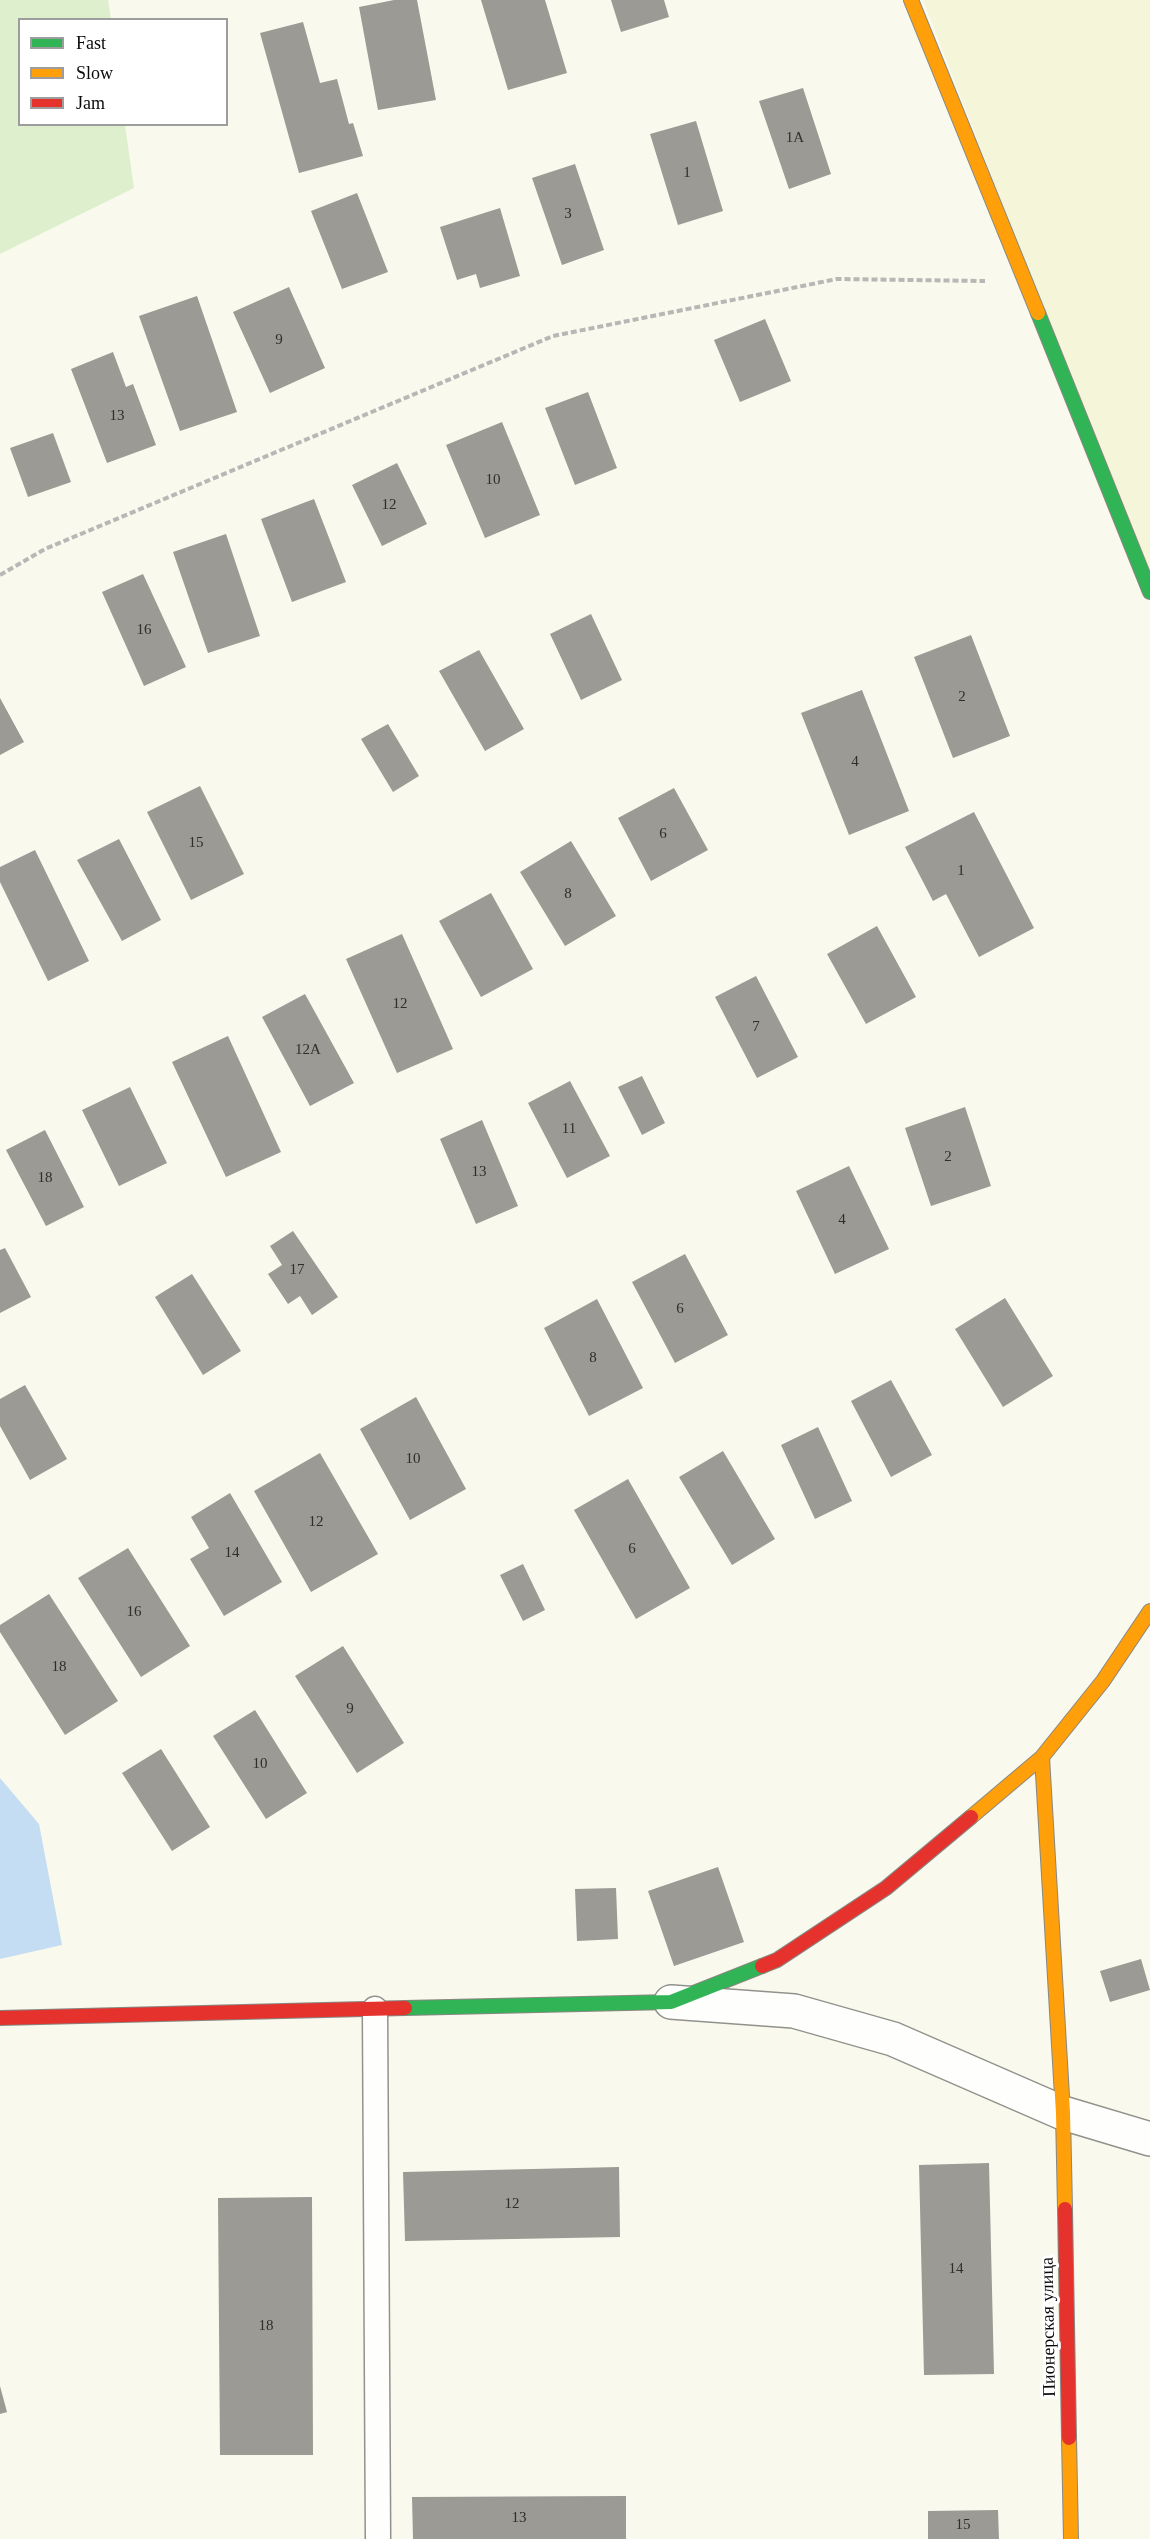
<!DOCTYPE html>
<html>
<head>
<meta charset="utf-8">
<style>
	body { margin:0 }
	#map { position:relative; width:1150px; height:2539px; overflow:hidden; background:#f9f9ed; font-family:"Times New Roman",serif }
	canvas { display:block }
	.legend { position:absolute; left:18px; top:18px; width:210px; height:108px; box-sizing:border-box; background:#fff; border:2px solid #9d9d9d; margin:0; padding:8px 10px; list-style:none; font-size:18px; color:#0a0a0a }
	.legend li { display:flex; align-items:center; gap:12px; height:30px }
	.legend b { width:30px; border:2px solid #9d9d9d }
</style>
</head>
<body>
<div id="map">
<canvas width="1150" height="2539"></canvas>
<ul class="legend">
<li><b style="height:8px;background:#30b455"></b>Fast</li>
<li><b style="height:8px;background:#ff9f0a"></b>Slow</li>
<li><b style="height:8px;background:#e5322d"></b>Jam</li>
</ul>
</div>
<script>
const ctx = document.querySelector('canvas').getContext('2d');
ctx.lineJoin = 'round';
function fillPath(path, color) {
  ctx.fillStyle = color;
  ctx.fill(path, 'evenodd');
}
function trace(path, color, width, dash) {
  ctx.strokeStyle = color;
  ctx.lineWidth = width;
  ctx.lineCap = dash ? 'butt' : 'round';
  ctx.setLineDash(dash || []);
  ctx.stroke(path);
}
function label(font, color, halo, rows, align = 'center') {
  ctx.font = font + ' "Times New Roman",serif';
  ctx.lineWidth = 6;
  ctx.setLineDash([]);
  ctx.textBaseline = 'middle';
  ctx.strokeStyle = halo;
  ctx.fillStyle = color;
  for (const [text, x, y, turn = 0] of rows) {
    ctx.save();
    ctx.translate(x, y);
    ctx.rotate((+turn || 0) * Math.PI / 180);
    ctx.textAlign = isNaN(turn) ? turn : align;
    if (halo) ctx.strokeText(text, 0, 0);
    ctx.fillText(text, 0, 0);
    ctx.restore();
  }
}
fillPath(new Path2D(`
	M923 0H1150V584Z`), '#f5f5da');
fillPath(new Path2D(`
	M0 0H108L111 19 20 20V124L125 125 134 188 0 254Z`), '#deefce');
fillPath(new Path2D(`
	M0 1778 39 1824 62 1945 0 1959Z`), '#c5ddf2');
fillPath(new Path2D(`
	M394 0H417L436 100 378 110 359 7Z
	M481 0H545L567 73 508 90Z
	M611 0H664L669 17 621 32Z
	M303 22 320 83 337 79 349 124 353 123 363 156 299 173 260 33Z
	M803 88 831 174 789 189 759 101Z
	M696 121 723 211 678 225 650 134Z
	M575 164 604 250 562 265 532 178Z
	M357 193 388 272 342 289 311 211Z
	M500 208 520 276 480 288 476 274 457 280 440 227Z
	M289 287 325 368 270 393 233 312Z
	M197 296 237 412 180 431 139 316Z
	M765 319 791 381 740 402 714 340Z
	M113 352 126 387 133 384 156 445 107 463 71 369Z
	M588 392 617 468 575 485 545 408Z
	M502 422 540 515 485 538 446 445Z
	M53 433 71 482 28 497 10 448Z
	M397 463 427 524 382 546 352 485Z
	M314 499 346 582 292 602 261 519Z
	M226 534 260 636 208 653 173 552Z
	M143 574 186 667 144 686 102 592Z
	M591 614 622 680 581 700 550 634Z
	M971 635 1010 736 953 758 914 657Z
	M479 650 524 729 485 751 439 671Z
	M862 690 909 811 849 835 801 713Z
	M0 698 24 742 0 755Z
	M388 724 419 776 393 792 361 739Z
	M200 786 244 874 191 900 147 812Z
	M674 788 708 850 651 881 618 818Z
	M974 812 1034 928 979 957 946 894 933 901 905 847Z
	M119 839 161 920 122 941 77 860Z
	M571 841 616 916 565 946 520 872Z
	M35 850 89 961 48 981 0 882V867Z
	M491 893 533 969 481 997 439 921Z
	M877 926 916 997 866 1024 827 954Z
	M402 934 453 1049 397 1073 346 959Z
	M756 976 798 1057 757 1078 715 997Z
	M305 994 354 1083 310 1106 262 1017Z
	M228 1036 281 1152 226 1177 172 1062Z
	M642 1076 665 1123 642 1135 618 1087Z
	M570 1081 610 1156 567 1178 528 1103Z
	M130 1087 167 1163 119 1186 82 1110Z
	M965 1107 991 1186 931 1206 905 1128Z
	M482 1120 518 1206 476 1224 440 1139Z
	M45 1130 84 1207 46 1226 6 1150Z
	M849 1166 889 1249 835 1274 796 1191Z
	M293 1231 338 1297 312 1315 300 1296 288 1304 268 1274 282 1265 270 1246Z
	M5 1248 31 1297 0 1313V1250Z
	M685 1254 728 1335 675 1363 632 1282Z
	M192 1274 241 1351 203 1375 155 1297Z
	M1005 1298 1053 1376 1003 1407 955 1329Z
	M597 1299 643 1388 589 1416 544 1328Z
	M891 1380 932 1455 891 1477 851 1401Z
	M25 1385 67 1459 30 1480 0 1426V1399Z
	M416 1397 466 1489 410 1520 360 1429Z
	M818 1427 852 1501 815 1519 781 1445Z
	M723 1451 775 1539 732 1565 679 1477Z
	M320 1453 378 1554 311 1592 254 1491Z
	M628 1479 690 1588 636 1619 574 1510Z
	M230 1493 282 1582 224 1616 190 1559 209 1548 191 1517Z
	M128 1548 190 1646 141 1677 78 1578Z
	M523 1564 545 1610 523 1621 500 1575Z
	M49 1594 118 1701 65 1735 0 1632V1625Z
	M343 1646 404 1743 357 1773 295 1676Z
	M255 1710 307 1793 266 1819 213 1736Z
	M161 1749 210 1827 172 1851 122 1773Z
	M718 1867 744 1942 674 1966 648 1891Z
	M616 1888 618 1939 577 1941 575 1889Z
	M1141 1959 1150 1990 1110 2002 1100 1971Z
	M989 2163 994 2374 924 2375 919 2165Z
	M619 2167 620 2237 405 2241 403 2172Z
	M312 2197 313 2455H220L218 2198Z
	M0 2386 7 2412 0 2414Z
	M626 2496V2539H413L412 2497Z
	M998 2510 999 2539H928V2511Z`), '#9b9a94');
const lane = new Path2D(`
	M375 2009 378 2539`);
const street = new Path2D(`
	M671 2002 794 2011 893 2039 1063 2113 1150 2139`);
const fast = new Path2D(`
	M1038 313 1150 592
	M405 2008 671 2002 762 1966`);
const slow = new Path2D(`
	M911 0 1038 313
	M1042 1757 1063 2113 1065 2209
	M971 1817 1042 1757 1103 1681 1150 1611
	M1069 2438 1071 2539`);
const jam = new Path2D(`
	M762 1966 777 1960 886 1888 971 1817
	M0 2018 405 2008
	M1065 2209 1069 2438`);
trace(lane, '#92928c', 27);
trace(street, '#92928c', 36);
trace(fast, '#888883', 16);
trace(slow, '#888883', 16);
trace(jam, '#888883', 16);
trace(new Path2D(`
	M0 575 45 549 553 336 837 279 985 281`), '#b7b7b5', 4, [6, 3]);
trace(lane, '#fefefc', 24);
trace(street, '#fefefc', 33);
trace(fast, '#30b455', 14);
trace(slow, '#ff9f0a', 14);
trace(jam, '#e5322d', 14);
label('15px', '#2e2e2c', null, [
	["1А",795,138],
	["1",687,173],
	["3",568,214],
	["9",279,340],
	["13",117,416],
	["10",493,480],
	["12",389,505],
	["16",144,630],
	["2",962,697],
	["4",855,762],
	["6",663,834],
	["15",196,843],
	["1",961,871],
	["8",568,894],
	["12",400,1004],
	["7",756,1027],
	["12А",308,1050],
	["11",569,1129],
	["2",948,1157],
	["13",479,1172],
	["18",45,1178],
	["4",842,1220],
	["17",297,1270],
	["6",680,1309],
	["8",593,1358],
	["10",413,1459],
	["12",316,1522],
	["6",632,1549],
	["14",232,1553],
	["16",134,1612],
	["18",59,1667],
	["9",350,1709],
	["10",260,1764],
	["12",512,2204],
	["14",956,2269],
	["18",266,2326],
	["13",519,2518],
	["15",963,2525]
]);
label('18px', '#0a0a0a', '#fff', [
	["Пионерская улица",1049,2327,-91]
]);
</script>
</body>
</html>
